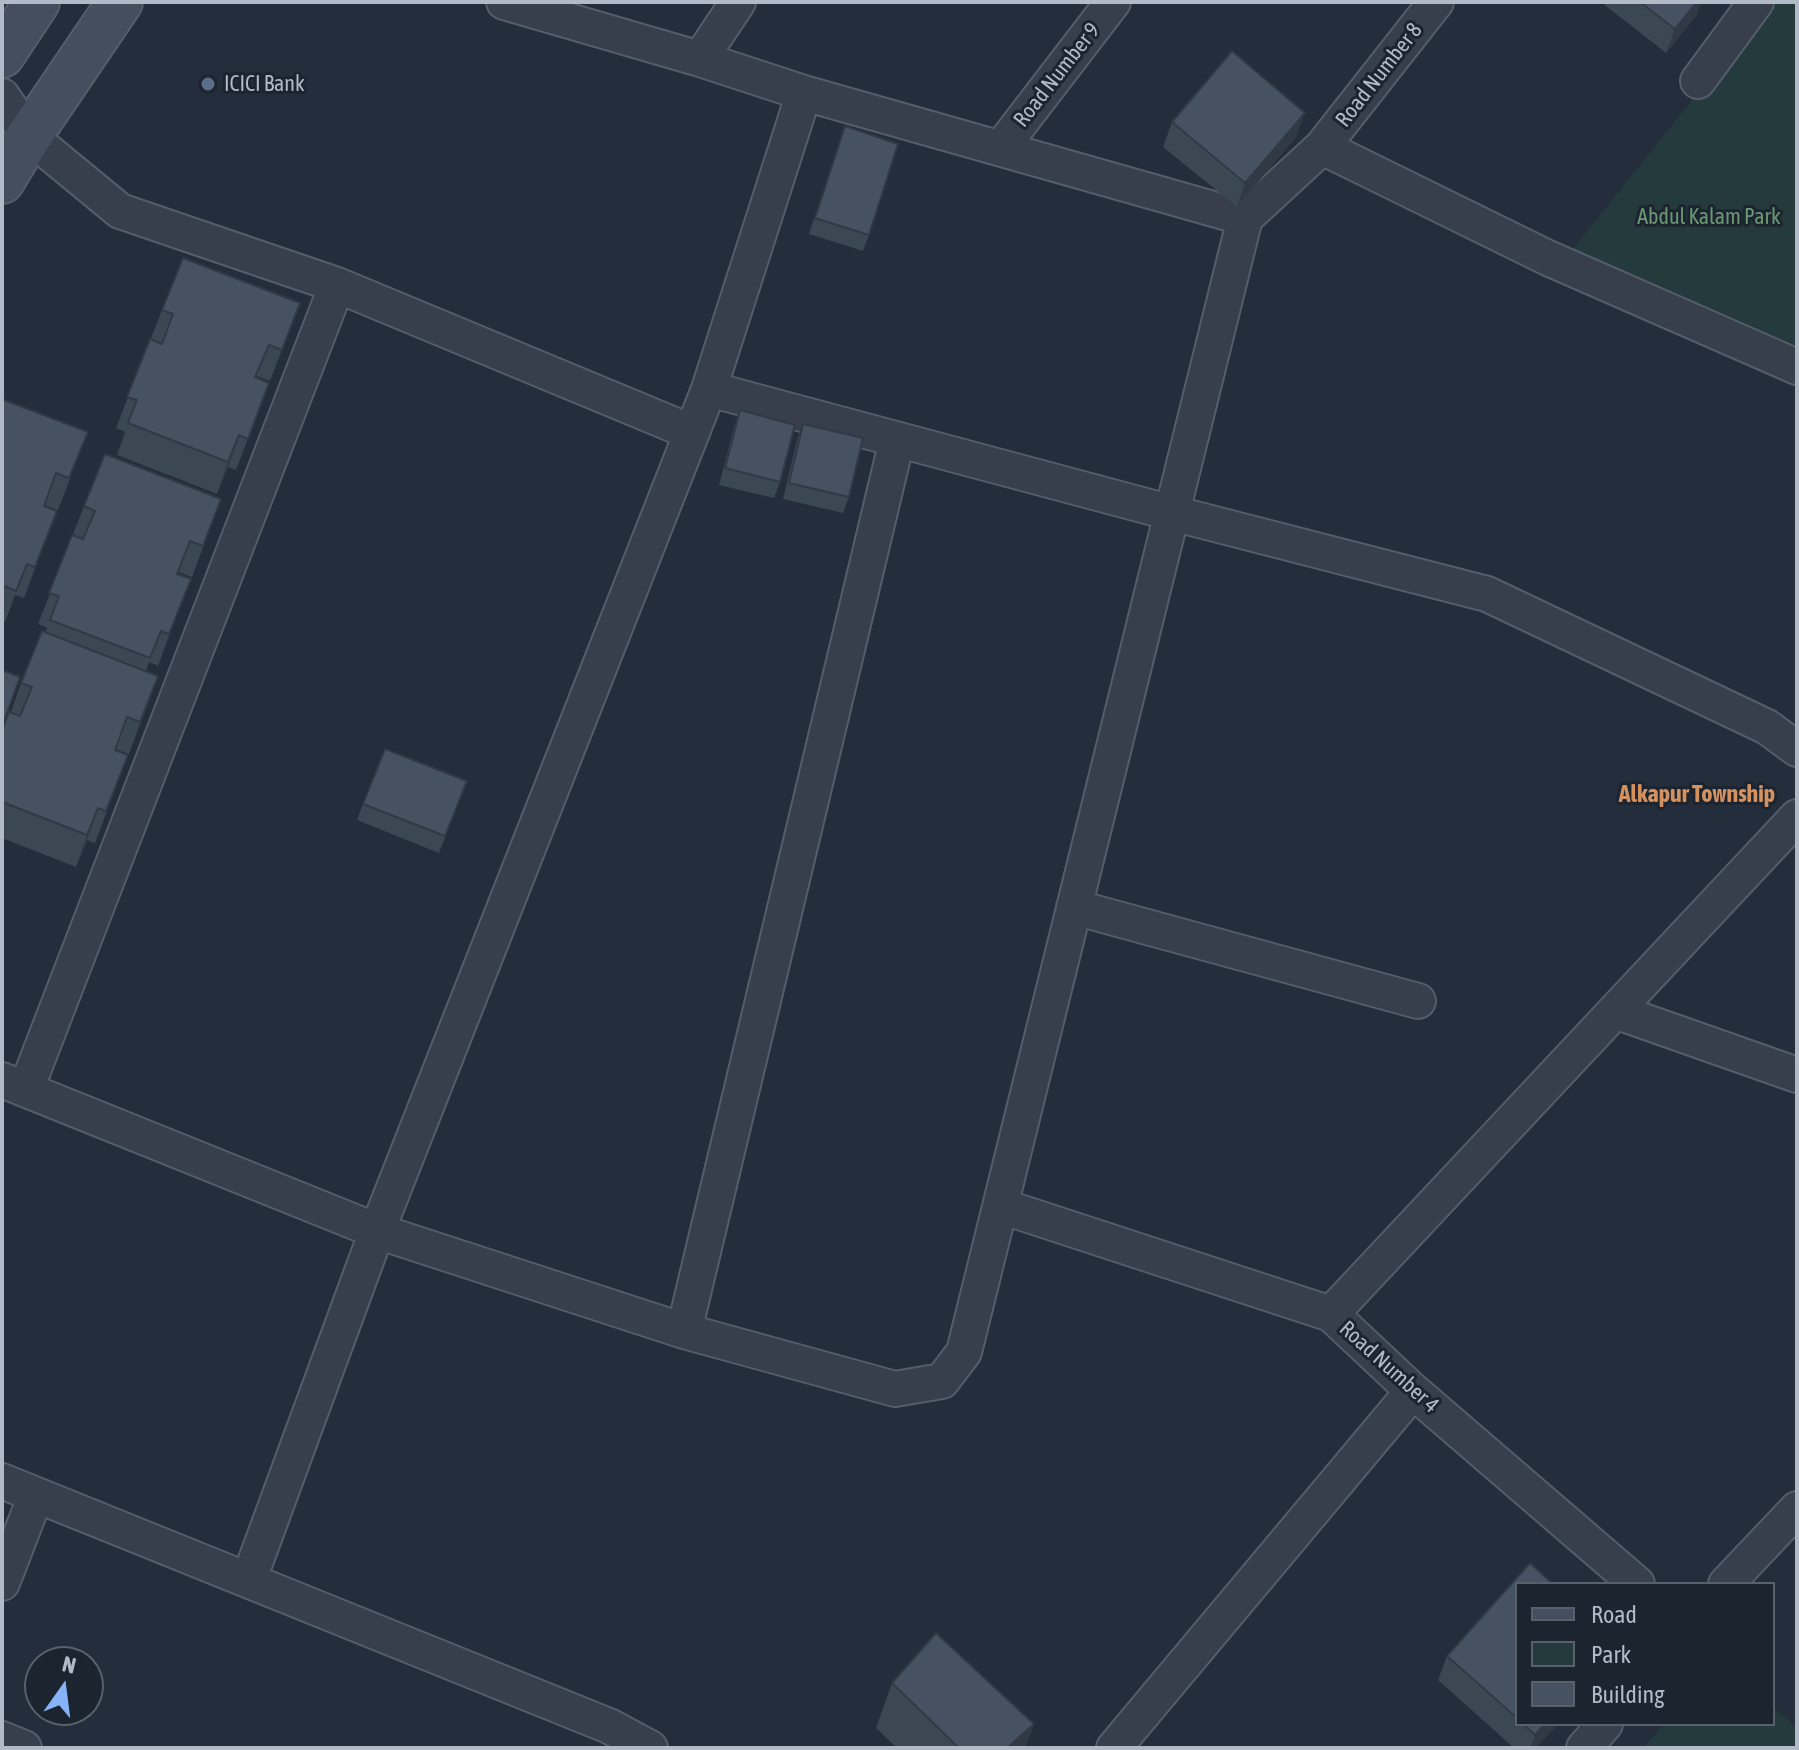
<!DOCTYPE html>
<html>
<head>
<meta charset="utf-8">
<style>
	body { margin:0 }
	#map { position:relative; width:1799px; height:1750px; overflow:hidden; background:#232d3b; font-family:"Asap Condensed",sans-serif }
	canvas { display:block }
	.frame { position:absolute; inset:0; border:4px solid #b2bac7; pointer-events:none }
	.legend { position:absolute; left:1515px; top:1582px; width:260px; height:144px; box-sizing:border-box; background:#1c2430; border:2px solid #58606c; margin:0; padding:10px 14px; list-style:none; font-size:24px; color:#b2bac7 }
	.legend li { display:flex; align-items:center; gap:16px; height:40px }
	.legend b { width:40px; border:2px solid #58606c }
	.north { position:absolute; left:24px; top:1646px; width:80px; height:80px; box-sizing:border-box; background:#1c2430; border:2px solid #58606c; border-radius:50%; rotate:14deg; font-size:22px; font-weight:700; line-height:32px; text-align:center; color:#b2bac7 }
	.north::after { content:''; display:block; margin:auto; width:28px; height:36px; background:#86b3f7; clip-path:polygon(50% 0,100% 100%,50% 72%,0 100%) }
</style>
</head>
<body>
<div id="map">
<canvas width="1799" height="1750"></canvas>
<div class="frame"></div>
<ul class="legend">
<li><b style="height:10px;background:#444e5e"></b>Road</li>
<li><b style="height:22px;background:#243a3c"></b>Park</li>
<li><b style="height:22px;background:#465262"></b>Building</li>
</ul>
<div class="north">N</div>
</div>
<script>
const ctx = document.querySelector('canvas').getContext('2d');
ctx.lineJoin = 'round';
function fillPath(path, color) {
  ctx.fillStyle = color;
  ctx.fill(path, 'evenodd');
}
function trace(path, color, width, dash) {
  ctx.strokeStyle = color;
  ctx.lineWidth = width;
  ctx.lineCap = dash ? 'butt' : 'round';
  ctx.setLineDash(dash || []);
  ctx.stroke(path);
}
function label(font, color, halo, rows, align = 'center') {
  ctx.font = font + ' "Asap Condensed",sans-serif';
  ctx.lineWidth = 6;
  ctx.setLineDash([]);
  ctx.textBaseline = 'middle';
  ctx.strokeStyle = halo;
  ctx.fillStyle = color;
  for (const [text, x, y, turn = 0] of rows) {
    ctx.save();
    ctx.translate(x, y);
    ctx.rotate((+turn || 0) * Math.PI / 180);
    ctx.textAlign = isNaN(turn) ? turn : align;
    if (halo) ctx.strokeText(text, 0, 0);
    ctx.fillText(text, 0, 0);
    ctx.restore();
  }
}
fillPath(new Path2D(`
	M1770 2H1797V349L1569 254Z
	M1773 1707 1797 1728V1748H1643L1664 1724H1773Z`), '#243a3c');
const street = new Path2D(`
	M504 2 700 59 804 93 1245 218 1322 147 1436 2
	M700 59 738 2
	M1698 81 1756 2
	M2 96 29 136 120 211 337 285 691 432
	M1322 147 1548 258 1797 367
	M1001 148 1113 2
	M709 389 804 93
	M1074 907 1418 1001
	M1615 1011 1797 1075
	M2 1080 377 1231 684 1331 895 1389 942 1381 964 1352 1245 218
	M26 1089 337 285
	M1001 1206 1331 1314 1413 1391 1637 1584
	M1331 1314 1797 817
	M684 1331 897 440
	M2 1481 609 1726 650 1748
	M249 1579 377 1231 709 389 1172 513 1487 594 1767 727 1797 749
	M2 1583 36 1495
	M1726 1584 1797 1509
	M2 1739 24 1748
	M1114 1748 1413 1391
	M1584 1748 1605 1724`);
const secondary = new Path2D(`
	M2 55 37 2
	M2 181 29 136 120 2`);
trace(street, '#545d69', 38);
trace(secondary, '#545d69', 48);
trace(street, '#363f4b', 34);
trace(secondary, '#444e5e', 44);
fillPath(new Path2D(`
	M1601 2H1701L1696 16 1666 53Z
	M1172 122 1296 137 1237 207 1163 147Z
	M839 143 869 235 863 251 809 234Z
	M300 303 270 381 257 376 256 378 269 383 236 470 228 467 217 494 117 455 125 432 116 428 162 310Z
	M2 399 76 463 58 510 45 505V543L24 598 15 595 5 622 2 621Z
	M740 410 780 482 774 498 719 485 734 427Z
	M803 424 849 497 843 513 783 499 797 440Z
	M221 499 192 577 178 572V574L191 579 158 666 149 662 146 671 158 676 129 754 116 749 115 750 128 755 95 843 87 840 76 867 2 838V730L11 712 21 683 45 632 47 628 38 624 84 506Z
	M467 781 439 853 357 820 363 804Z
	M1517 1584V1724H1558L1536 1748H1514L1438 1680 1447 1656Z
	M892 1683 1034 1724 1025 1748H897L876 1728Z`), '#3c4754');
fillPath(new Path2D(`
	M1697 2H1701L1696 16 1666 53 1675 29Z
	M1305 113 1296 137 1237 207 1245 183Z
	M239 435 228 467 217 494 228 462Z
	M57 511 45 543 24 598 35 567Z
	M191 579 179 610 158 666 169 634Z
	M158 676 147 708 129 754 140 722Z
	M98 808 87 840 76 867 87 835Z
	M1034 1724 1025 1748H1007Z
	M1545 1724H1558L1536 1748H1530L1535 1735Z`), '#313945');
const building = new Path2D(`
	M1640 2H1697L1675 29Z
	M1232 51 1305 113 1245 183 1172 122Z
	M845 126 898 144 869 235 815 218Z
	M183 258 300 303 282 350 269 345 255 377 269 383 248 439 239 435 228 462 128 423 137 400 127 397 150 339 162 344 173 314 162 310Z
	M2 399 88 432 69 478 56 473 44 506 57 511 35 567 27 564 16 591 2 585Z
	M740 410 795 425 780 482 725 468Z
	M803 424 863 438 849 497 789 483Z
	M105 454 221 499 203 546 190 541 177 574 191 579 169 634 161 631 150 658 50 620 59 596 49 593 72 535 83 539 95 511 84 506Z
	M42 631 158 676 140 722 127 717 115 750 128 755 106 811 98 808 87 835 2 802V730L9 712 20 716 32 687 21 683Z
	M2 670 20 677 3 724 2 723Z
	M385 749 467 781 445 836 363 804Z
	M1530 1563 1553 1584H1517V1718L1447 1656Z
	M936 1633 1034 1724 1007 1748H959L892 1683Z
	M1523 1724H1545L1535 1735Z`);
fillPath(building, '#465262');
trace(building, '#313945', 2);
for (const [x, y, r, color] of [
	[208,84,8,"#5c6f8a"]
]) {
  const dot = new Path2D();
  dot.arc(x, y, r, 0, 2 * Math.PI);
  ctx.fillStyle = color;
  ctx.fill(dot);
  trace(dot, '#1c2430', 3);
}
label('22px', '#b2bac7', '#1c2430', [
	["Road Number 9",1057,75,-52],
	["Road Number 8",1379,75,-52],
	["Road Number 4",1389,1367,42]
]);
label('22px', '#b2bac7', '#1c2430', [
	["ICICI Bank",224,84]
], 'left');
label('22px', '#699873', '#1c2430', [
	["Abdul Kalam Park",1709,217]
]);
label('bold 24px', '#d49160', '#1c2430', [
	["Alkapur Township",1697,794]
]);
</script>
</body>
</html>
